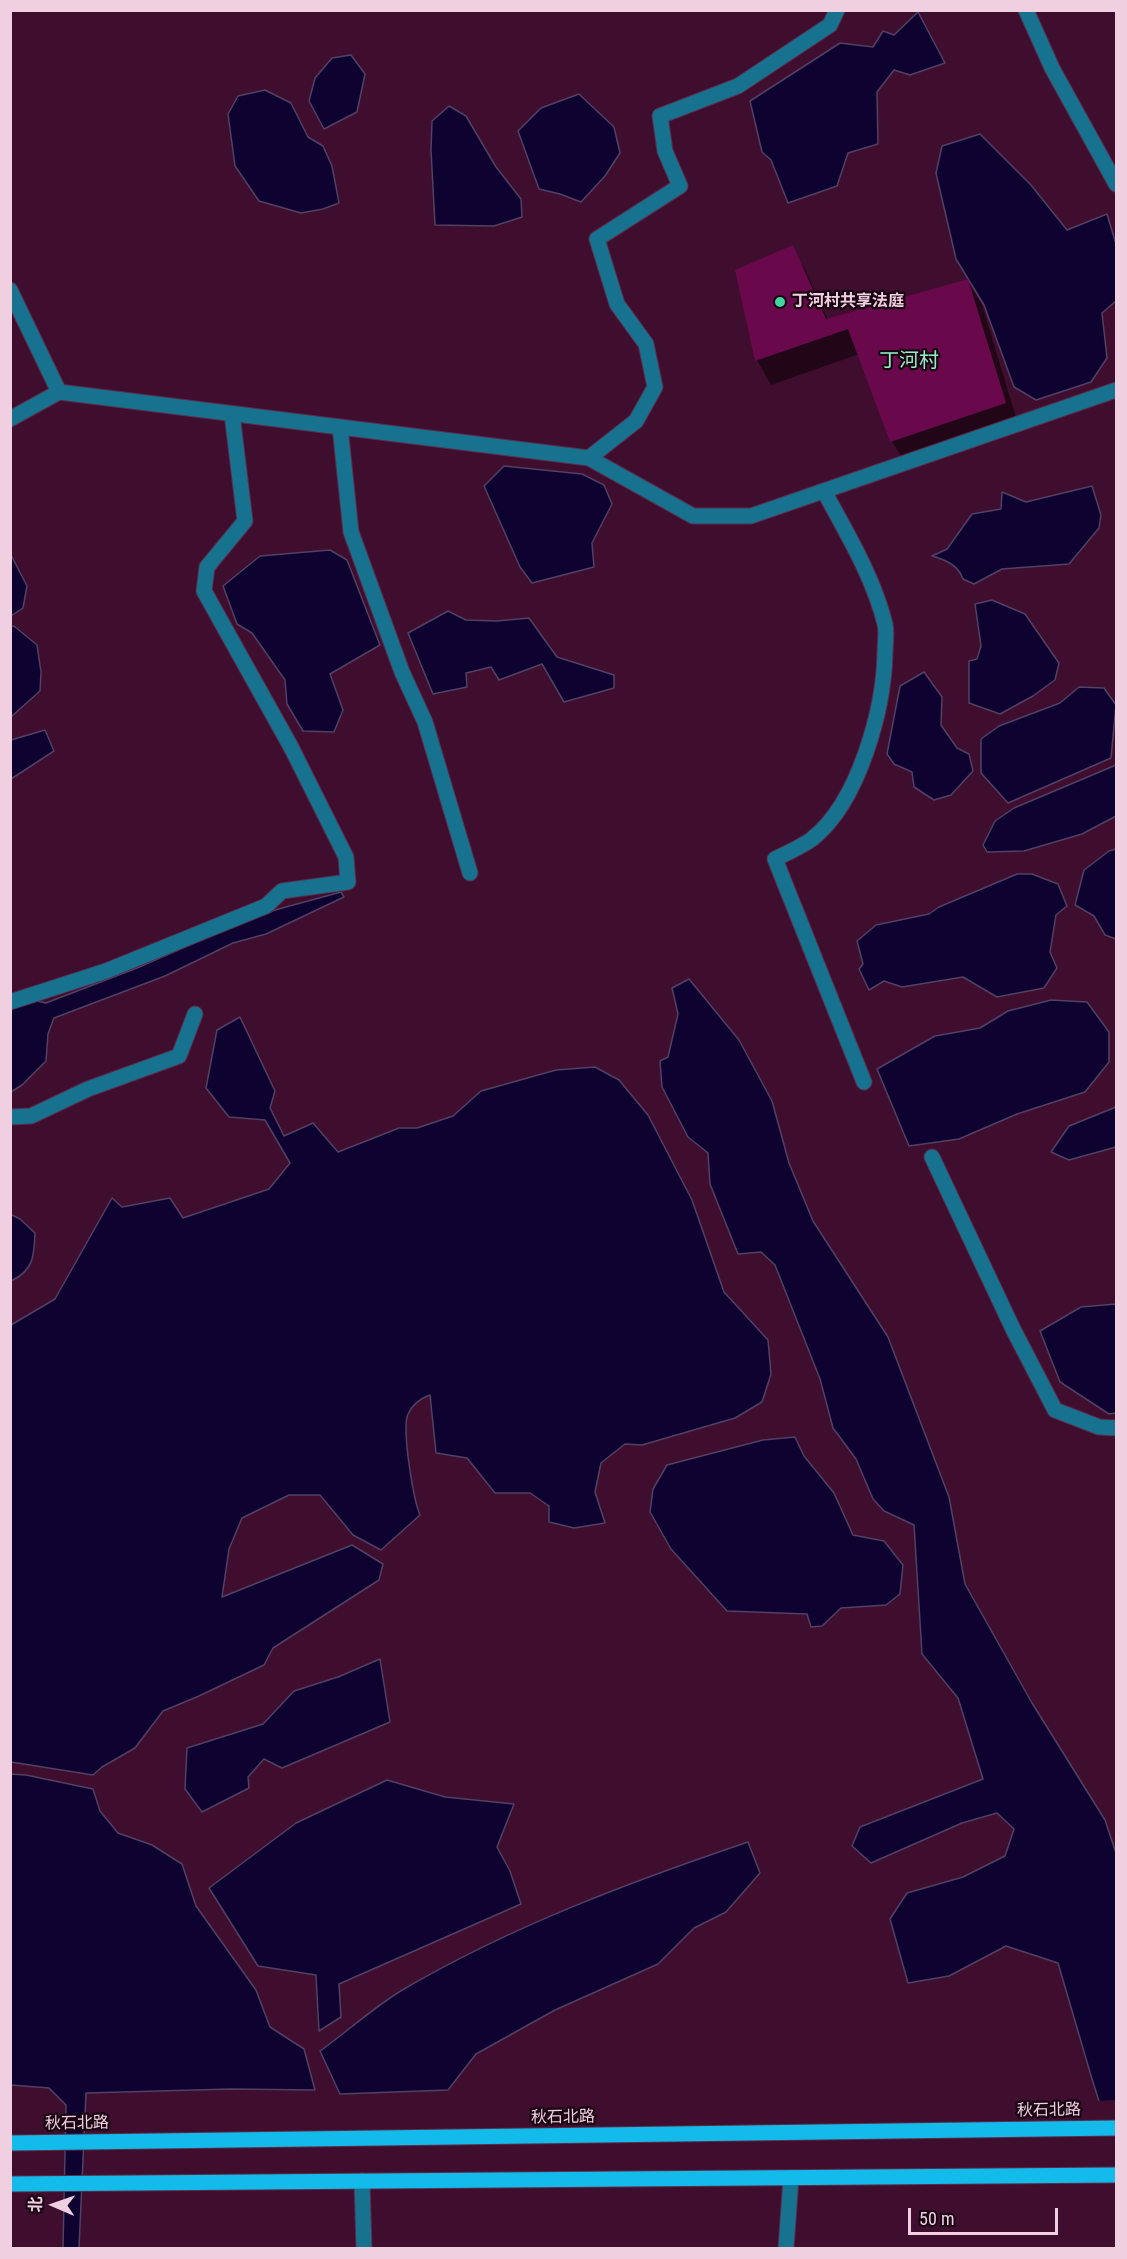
<!DOCTYPE html>
<html>
<head>
<meta charset="utf-8">
<style>
	body { margin:0 }
	#map { position:relative; width:1127px; height:2259px; overflow:hidden; background:#3f0d2e; font-family:"Roboto Condensed","Noto Sans SC",sans-serif }
	canvas { display:block }
	.frame { position:absolute; inset:0; border:12px solid #f0cfe1; pointer-events:none }
	.north { position:absolute; left:24px; top:2175px; width:60px; height:60px; -webkit-text-stroke:4px #1a0512; paint-order:stroke; rotate:272deg; font-size:16px; font-weight:700; line-height:24px; text-align:center; color:#f0cfe1 }
	.north::after { content:''; display:block; margin:auto; width:21px; height:27px; background:#f0cfe1; clip-path:polygon(50% 0,100% 100%,50% 72%,0 100%) }
	.scale { position:absolute; left:908px; top:2208px; width:150px; height:27px; box-sizing:border-box; border:3px solid #f0cfe1; border-top:0; padding-left:8px; font-size:18px; line-height:21px; white-space:nowrap; color:#f0cfe1; -webkit-text-stroke:4px #1a0512; paint-order:stroke }
</style>
</head>
<body>
<div id="map">
<canvas width="1127" height="2259"></canvas>
<div class="frame"></div>
<div class="north">北</div>
<div class="scale">50 m</div>
</div>
<script>
const ctx = document.querySelector('canvas').getContext('2d');
ctx.lineJoin = 'round';
function fillPath(path, color) {
  ctx.fillStyle = color;
  ctx.fill(path, 'evenodd');
}
function trace(path, color, width, dash) {
  ctx.strokeStyle = color;
  ctx.lineWidth = width;
  ctx.lineCap = dash ? 'butt' : 'round';
  ctx.setLineDash(dash || []);
  ctx.stroke(path);
}
function label(font, color, halo, rows, align = 'center') {
  ctx.font = font + ' "Roboto Condensed","Noto Sans SC",sans-serif';
  ctx.lineWidth = 4.5;
  ctx.setLineDash([]);
  ctx.textBaseline = 'middle';
  ctx.strokeStyle = halo;
  ctx.fillStyle = color;
  for (const [text, x, y, turn = 0] of rows) {
    ctx.save();
    ctx.translate(x, y);
    ctx.rotate((+turn || 0) * Math.PI / 180);
    ctx.textAlign = isNaN(turn) ? turn : align;
    if (halo) ctx.strokeText(text, 0, 0);
    ctx.fillText(text, 0, 0);
    ctx.restore();
  }
}
const water = new Path2D(`
	M918 12 945 63 910 75 894 70 877 92 878 144 848 153 837 186 788 203 771 160 762 152 750 101 840 43 873 47 883 31 894 35Z
	M351 55 365 74 357 112 324 129 309 101 315 78 332 58Z
	M265 90 291 103 308 137 323 146 332 166 339 203 323 209 301 213 259 201 235 166 228 114 238 96Z
	M579 94 614 127 620 153 605 176 581 202 560 194 539 189 518 131 541 108Z
	M449 106 466 116 496 167 521 199 522 217 494 226 435 225 431 150 432 121Z
	M980 134 1031 185 1067 230 1107 214 1116 244V301L1102 313 1107 358 1091 382 1036 400 1014 387 984 305 956 259 936 173 942 146Z
	M504 466 582 474 604 485 612 504 592 543 594 567 532 583 520 567 484 486Z
	M1092 486 1101 515 1099 528 1069 564 1002 569 974 584 963 579C958 565 946 560 932 556L947 549 972 514 1001 509 1002 492 1026 502Z
	M330 550 347 560 380 645 330 674 343 710 334 732 303 731 287 704 285 680 252 633 237 624 223 586 260 556Z
	M10 553 27 586 23 608 11 616Z
	M992 600 1025 614 1059 663 1055 680 1033 696 1000 714 969 703V661L977 659 981 646 975 604Z
	M448 611 466 620 497 621 529 618 557 657 614 675V688L564 702 542 664 499 680 491 667 466 673 467 687 433 694 408 633Z
	M14 626 37 645 41 672 40 691 11 717 10 627Z
	M924 672 942 697 941 725 957 748 969 754 973 771 951 795 934 800 914 787 912 772 894 764 887 754 900 686Z
	M1079 687 1104 688 1116 705 1111 758 1008 803 981 773V739L999 726 1060 703Z
	M45 730 54 751 11 779V740Z
	M1116 765V816L1082 834 1024 851 987 852 983 845 995 821 1014 808Z
	M1116 849V939L1105 935 1094 916 1075 905 1084 870 1109 851Z
	M1017 874H1032L1058 884 1067 906 1056 915 1050 952 1057 968 1044 988 997 997 963 977 902 987 884 981 869 990 859 969 863 964 857 941 876 925 929 914 939 907Z
	M341 892 344 897 266 934 233 943 165 976 54 1018 48 1034 46 1061 22 1085 11 1092V1004L23 998 46 1003 137 968 224 930 275 910Z
	M689 979 739 1040 772 1101 789 1163 813 1221 888 1337 949 1497 965 1584 1032 1703 1105 1820 1116 1853V2155L1092 2079 1058 1963 1006 1946 949 1976 908 1983 890 1919 907 1893 963 1877 1005 1856 1014 1829 997 1813 962 1823 871 1863 852 1846 860 1827 983 1779 958 1698 922 1654 914 1525 884 1511 873 1499 856 1459 833 1428 820 1379 775 1265 761 1252 738 1254 710 1184 708 1153 688 1137 662 1087 660 1061 668 1057 678 1014 672 988Z
	M1051 1000 1087 1002 1109 1032V1062L1085 1092 1017 1114 959 1139 909 1146 877 1069 935 1036 980 1028 1008 1011Z
	M240 1017 275 1091 270 1108 284 1136 313 1123 338 1152 399 1128H417L453 1116 481 1091 556 1070 595 1067 619 1080 648 1115 692 1200 724 1292 768 1340 771 1374 762 1402 735 1418 642 1445 625 1444 601 1463 595 1492 605 1523 574 1528 549 1522V1506L530 1493H495L467 1458 436 1453 430 1395C419 1399 411 1405 407 1417 403 1435 413 1498 420 1515L381 1550 353 1535 320 1495H289L242 1518 229 1549 222 1597 352 1545 383 1564 379 1580 273 1648 264 1665 199 1696 163 1711 135 1748 102 1767 93 1775 11 1762V1325L55 1299 112 1198 122 1207 170 1198 183 1218 269 1189 290 1163 265 1120 229 1117 206 1088 217 1030Z
	M1116 1107V1147L1069 1160 1051 1152 1069 1126Z
	M10 1214 20 1219 35 1233C34 1256 34 1270 11 1281Z
	M1116 1304V1413L1109 1414 1060 1382 1040 1331 1081 1307Z
	M795 1437 804 1456 834 1493 853 1535 884 1541 903 1565 900 1594 886 1605 841 1608 822 1626 811 1627 807 1614 727 1611 671 1549 650 1512 653 1489 667 1465 763 1440Z
	M380 1659 390 1722 282 1768 264 1759 248 1777 249 1788 202 1812 185 1789 187 1748 263 1724 294 1691 338 1677Z
	M10 1774 26 1775 93 1789 100 1811 118 1833 152 1845 182 1864 196 1906 256 1990 270 2027 304 2049 315 2090 231 2089 86 2093 79 2248H63L66 2105 49 2088 11 2085Z
	M387 1780 445 1797 514 1804 497 1847 510 1871 521 1904 339 1984 341 2017 319 2031 316 1975 258 1966 209 1888 296 1823Z
	M748 1842 760 1873 726 1912 694 1928 658 1964 555 2010 476 2054 448 2090 340 2094 320 2051C348 2031 375 2006 404 1989 512 1926 630 1882 748 1842Z`);
fillPath(water, '#0e0330');
trace(water, '#524065', 1.5);
fillPath(new Path2D(`
	M1116 2100V2158L1114 2156 1096 2101Z`), '#3f0d2e');
fillPath(new Path2D(`
	M792 247 806 271 828 320 968 281 982 305 1019 427 906 465 892 441 859 354 771 385 757 360Z`), '#0007');
fillPath(new Path2D(`
	M793 245 826 319 968 279 1006 403 890 442 848 329 755 361 735 270Z`), '#69094c');
const minor = new Path2D(`
	M1026 10 1052 68 1116 184
	M10 290 59 392
	M10 419 59 392 589 458 693 516H751L1116 390
	M340 427 351 532 402 672 425 722 470 873
	M589 458 636 421 655 387 646 344 617 304 597 239 680 186 665 151 660 116 738 86 830 25 837 10
	M824 491C847 534 873 576 885 624 887 633 885 643 885 652 884 709 859 802 812 839 801 847 787 853 775 859L864 1082
	M10 1002 106 971 266 906 282 891 348 882 346 857 291 747 204 591 207 567 245 521 232 414
	M10 1117 31 1116 88 1089 179 1056 195 1014
	M932 1157 1013 1329 1055 1410 1099 1427 1116 1428
	M362 2181 364 2248
	M786 2248 791 2178`);
const major = new Path2D(`
	M10 2143 1116 2128
	M10 2184 1116 2175`);
trace(minor, '#5b2c4b', 17);
trace(major, '#5b2c4b', 17);
trace(minor, '#16728e', 15);
trace(major, '#13bbeb', 15);
for (const [x, y, r, color] of [
	[780,302,6,"#43d4a0"]
]) {
  const dot = new Path2D();
  dot.arc(x, y, r, 0, 2 * Math.PI);
  ctx.fillStyle = color;
  ctx.fill(dot);
  trace(dot, '#1a0512', 2);
}
label('bold 16px', '#f0cfe1', '#1a0512', [
	["丁河村共享法庭",792,302]
], 'left');
label('16px', '#f0cfe1', '#1a0512', [
	["秋石北路",1049,2111,-1],
	["秋石北路",563,2118,-1],
	["秋石北路",77,2124,-1]
]);
label('20px', '#94ebc5', '#1a0512', [
	["丁河村",909,362]
]);
</script>
</body>
</html>
